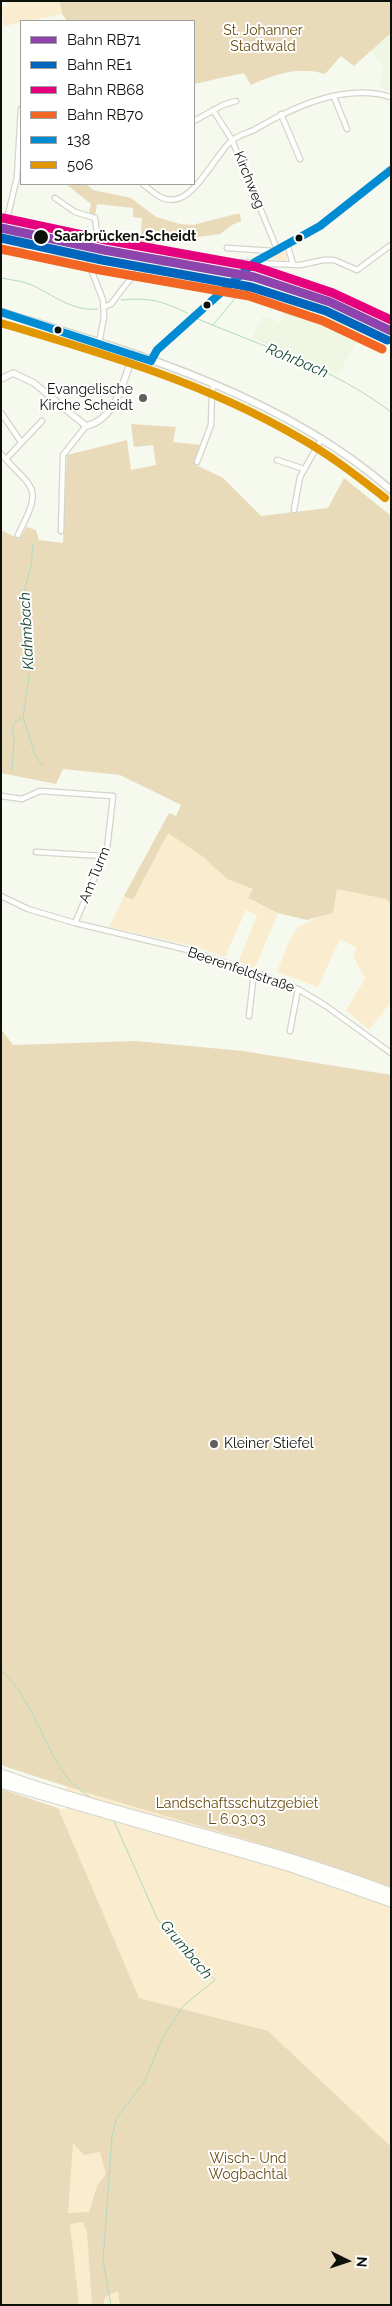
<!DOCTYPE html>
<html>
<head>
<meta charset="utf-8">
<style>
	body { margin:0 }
	#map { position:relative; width:392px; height:2306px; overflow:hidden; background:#f6f9ee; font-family:Raleway,sans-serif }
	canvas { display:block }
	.frame { position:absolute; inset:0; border:2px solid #0e100a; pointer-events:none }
	.legend { position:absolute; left:20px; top:20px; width:175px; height:165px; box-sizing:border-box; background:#fff; border:1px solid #9f9f9d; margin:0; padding:6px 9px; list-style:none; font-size:15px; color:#0e100a }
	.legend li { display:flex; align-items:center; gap:10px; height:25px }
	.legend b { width:25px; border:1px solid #9f9f9d }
	.north { position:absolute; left:322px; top:2236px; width:50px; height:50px; -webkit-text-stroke:4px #fff; paint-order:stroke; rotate:94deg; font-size:14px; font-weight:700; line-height:20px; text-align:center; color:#0e100a }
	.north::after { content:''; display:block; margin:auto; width:18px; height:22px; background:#0e100a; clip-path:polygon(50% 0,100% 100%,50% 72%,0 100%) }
</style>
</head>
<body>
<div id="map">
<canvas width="392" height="2306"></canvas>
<div class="frame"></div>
<ul class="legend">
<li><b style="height:6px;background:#8e44ad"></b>Bahn RB71</li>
<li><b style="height:6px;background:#0065bd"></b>Bahn RE1</li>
<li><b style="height:6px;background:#e5007d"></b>Bahn RB68</li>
<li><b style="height:6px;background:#f26522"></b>Bahn RB70</li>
<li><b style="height:6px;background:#008bd2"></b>138</li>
<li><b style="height:6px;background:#e09701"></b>506</li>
</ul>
<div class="north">N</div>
</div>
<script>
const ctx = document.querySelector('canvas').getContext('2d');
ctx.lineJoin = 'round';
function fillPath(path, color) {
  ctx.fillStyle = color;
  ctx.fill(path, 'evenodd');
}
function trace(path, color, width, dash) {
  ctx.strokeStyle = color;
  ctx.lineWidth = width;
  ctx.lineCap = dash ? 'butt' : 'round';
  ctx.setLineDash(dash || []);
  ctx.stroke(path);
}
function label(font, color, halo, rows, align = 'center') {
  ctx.font = font + ' Raleway,sans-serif';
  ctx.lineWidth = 4;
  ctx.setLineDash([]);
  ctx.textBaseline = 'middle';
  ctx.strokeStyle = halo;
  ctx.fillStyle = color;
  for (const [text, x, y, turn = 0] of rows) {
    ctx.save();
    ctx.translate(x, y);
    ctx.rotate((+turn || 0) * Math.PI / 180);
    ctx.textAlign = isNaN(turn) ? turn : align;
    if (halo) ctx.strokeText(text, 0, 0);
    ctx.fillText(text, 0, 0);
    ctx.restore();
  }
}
fillPath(new Path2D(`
	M391 33V91L384 89 380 85 384 67 371 51Z
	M286 299 326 310 363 330 338 375 252 338 263 316 280 323Z`), '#eff6e2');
fillPath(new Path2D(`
	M7 1H60L62 14 4 26 1 7 7 6Z
	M282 251 288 255 286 261 269 258Z
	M168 832 202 856 227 879 253 889 248 898 278 913 255 968 238 962 257 916 246 910 225 957 193 946 109 927 124 896 133 900Z
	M337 889 386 899 391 904V1002L369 1030 346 1010 365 979 353 955 357 948 340 939 318 987 277 972C294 931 288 926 333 913Z
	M391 1342V2305H1V1891L65 1825 58 1808 66 1810V1783Z`), '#faecce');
fillPath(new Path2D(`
	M60 1H391V33L354 66 341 56 325 74C299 66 275 74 251 85L244 73 194 84V21H67L62 14Z
	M66 184H86L93 190 131 198 156 217 180 224 193 225 236 214H240L241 221 232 225 220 234 154 243 153 248H145L144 243 137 242V239L127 238V233L141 234 142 218 133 217V208L97 204 95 215 89 214 91 204Z
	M131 424 176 427 173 442 201 445 194 464 223 478 261 516 328 508 344 478 391 516V904L386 899 337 889 333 913 307 920 278 913 248 898 253 889 227 879 202 856 168 833 133 900 124 896 169 813 176 816 181 805 120 775 63 769 56 784 1 773V530L19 539 27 527 36 530 39 540 63 543 67 455 127 440 131 470 156 465 153 445 134 447Z
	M1 1029 13 1045 136 1041 243 1051 391 1075V1887C263 1840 130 1809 1 1765Z
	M1 1789 58 1808 139 1998 268 2031 391 2147V2305H120L118 2291 105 2297 103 2305H92L87 2232 83 2222 70 2224 79 2305H1ZM73 2143 84 2155 100 2152 106 2174 97 2186 89 2212 68 2213Z`), '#e9daba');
trace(new Path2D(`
	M1 278C11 280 23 281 32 285 53 295 73 312 98 309
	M286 298 317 308 369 333
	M121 300C150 297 162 301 187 313
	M198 319C264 347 334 368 391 412
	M213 325 242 290 278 297
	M373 335 378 338
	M33 545 31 566 23 596 27 612 30 670 23 717 35 755 43 766
	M12 770 14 740 12 728 15 722 22 718
	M1 1670C32 1698 42 1743 66 1776 72 1785 84 1792 92 1799
	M111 2305 103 2261 112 2137 116 2119 144 2082 163 2037 184 2005 215 1980 165 1929 157 1918 114 1821`), '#afdac3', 1);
const minor = new Path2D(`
	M334 97 347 129
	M21 109 17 177 7 219 10 224 72 237 81 242 127 249 232 262 300 265 324 260H334L357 270 391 245
	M213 110 232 140 277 249
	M281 114 300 159
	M194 121 223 105 236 101
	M143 184C154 193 164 204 180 198 198 191 216 156 230 142 236 136 247 133 254 130 293 107 344 83 391 97
	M55 198 75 212 95 218 97 233 103 245
	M287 244 293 264
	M227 248 273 251
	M1 250 50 252 76 255 81 259 92 272 103 300 104 317 99 343
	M104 307 111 304C136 272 136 263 179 270
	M2 414 21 442
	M1 454C35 492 43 485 18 535
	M6 459 42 421
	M277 460 304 469
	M197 462 211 425 212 392 214 384
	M294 510 300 477 322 438
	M61 531 63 455 86 426
	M1 796 22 799 40 791 113 796 107 849 75 923
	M36 852 104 856
	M1 896 28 909 75 923 188 950 254 972 298 989 326 1006 391 1053
	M249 1016 254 972
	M290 1031 298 989`);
const tertiary = new Path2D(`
	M255 262 320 226 391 170
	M151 361 157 350 240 275
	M1 379 13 373 34 383 86 426C117 419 123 381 133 355`);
const secondary = new Path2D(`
	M1 312C137 353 282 395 391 490`);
const motorway = new Path2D(`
	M1 1774C129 1820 264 1843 391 1893
	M1 1783 291 1867 391 1902`);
trace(minor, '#d3d5cc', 7);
trace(tertiary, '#d3d5cc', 8);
trace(secondary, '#d3d5cc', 9);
trace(motorway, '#d3d5cc', 11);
trace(minor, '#fefefc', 4.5);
trace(tertiary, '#fefefc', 5.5);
trace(secondary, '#fefefc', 6);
trace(motorway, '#fefefc', 9);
const tertiaryBridge = new Path2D(`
	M240 275 255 262`);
trace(tertiaryBridge, '#d3d5cc', 8, []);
trace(tertiaryBridge, '#fefefc', 5.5);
trace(new Path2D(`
	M1 312 151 361
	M151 361 157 350 255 262 320 226 391 170`), '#008bd2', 8);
trace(new Path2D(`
	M1 323C102 353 206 383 298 437 329 454 357 476 385 498`), '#e09701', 8);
trace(new Path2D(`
	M1 228 104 250 254 277 330 302 391 331`), '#8e44ad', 9);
trace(new Path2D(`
	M1 238 102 260 251 287 326 311 387 340`), '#0065bd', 9);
trace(new Path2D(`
	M3 218 106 240 256 267 333 293 391 320`), '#e5007d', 9);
trace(new Path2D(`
	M1 249 100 270 249 296 323 321 382 349`), '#f26522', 9);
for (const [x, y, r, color] of [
	[41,237,8,"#0e100a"],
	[299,238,4.5,"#0e100a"],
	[207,305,4.5,"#0e100a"],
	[58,330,4.5,"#0e100a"],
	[143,398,5,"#5f625a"],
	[214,1444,5,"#5f625a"]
]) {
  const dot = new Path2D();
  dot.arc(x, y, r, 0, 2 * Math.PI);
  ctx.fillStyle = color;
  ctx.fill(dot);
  trace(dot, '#fff', 2);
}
label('14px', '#6b4d12', '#fff', [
	["St. Johanner",263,31],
	["Stadtwald",263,47],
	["Landschaftsschutzgebiet",237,1804],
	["L 6.03.03",237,1820],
	["Wisch- Und",248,2159],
	["Wogbachtal",248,2175]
]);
label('14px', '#0e100a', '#fff', [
	["Kirchweg",249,180,68],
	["Am Turm",95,875,-68],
	["Beerenfeldstraße",241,970,19]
]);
label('bold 14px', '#0e100a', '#fff', [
	["Saarbrücken-Scheidt",54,237]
], 'left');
label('14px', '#0e100a', '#fff', [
	["Evangelische",133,390],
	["Kirche Scheidt",133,406],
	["Kleiner Stiefel",224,1444,"left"]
], 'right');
label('italic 15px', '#1a4a37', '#fff', [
	["Rohrbach",297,361,23],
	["Klahmbach",27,631,-93],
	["Grumbach",186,1950,50]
]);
</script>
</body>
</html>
